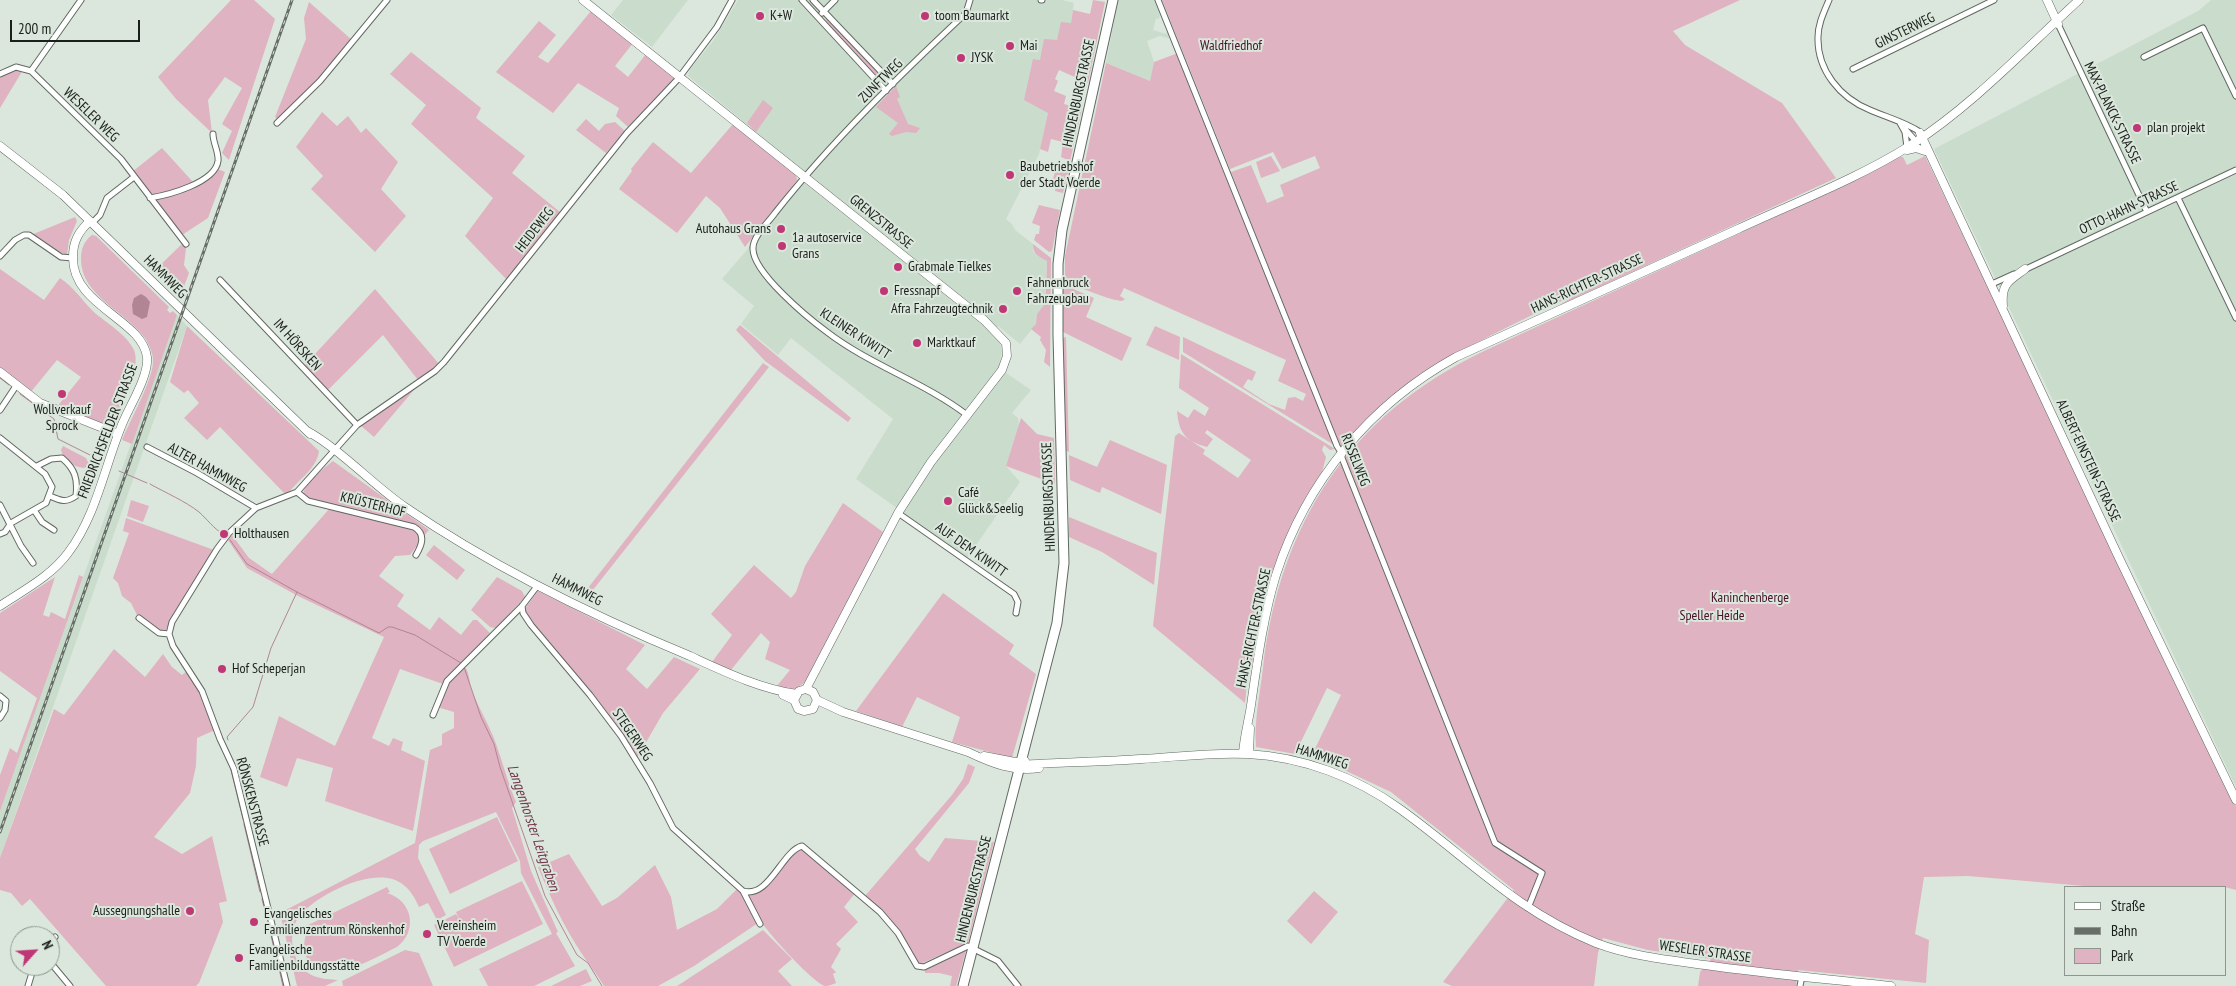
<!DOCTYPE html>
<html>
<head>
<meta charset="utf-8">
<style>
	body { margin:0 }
	#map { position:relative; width:2236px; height:986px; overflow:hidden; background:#dbe7dc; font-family:"PT Sans Narrow",sans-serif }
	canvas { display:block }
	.legend { position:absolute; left:2064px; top:886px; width:162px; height:90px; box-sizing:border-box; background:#dbe7dc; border:1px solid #8e978f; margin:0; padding:6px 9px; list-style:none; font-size:15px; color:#1b1f1b }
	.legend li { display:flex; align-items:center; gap:10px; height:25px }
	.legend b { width:25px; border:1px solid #8e978f }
	.north { position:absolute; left:10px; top:926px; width:50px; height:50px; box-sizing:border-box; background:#dbe7dc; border:1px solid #8e978f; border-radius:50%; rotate:64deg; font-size:14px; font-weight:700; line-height:20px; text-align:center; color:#1b1f1b }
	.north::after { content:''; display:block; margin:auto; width:18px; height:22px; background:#bf3775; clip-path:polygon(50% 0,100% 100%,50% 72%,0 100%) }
	.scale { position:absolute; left:10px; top:20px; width:130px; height:22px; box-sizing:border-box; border:2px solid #1b1f1b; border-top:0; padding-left:6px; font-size:15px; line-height:18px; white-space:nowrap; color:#1b1f1b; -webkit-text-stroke:4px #dbe7dc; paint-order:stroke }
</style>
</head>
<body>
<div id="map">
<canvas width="2236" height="986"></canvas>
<ul class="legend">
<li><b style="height:6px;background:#fff"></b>Straße</li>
<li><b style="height:6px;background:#666e67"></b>Bahn</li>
<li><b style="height:14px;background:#dfb3c1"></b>Park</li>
</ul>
<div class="north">N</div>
<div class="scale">200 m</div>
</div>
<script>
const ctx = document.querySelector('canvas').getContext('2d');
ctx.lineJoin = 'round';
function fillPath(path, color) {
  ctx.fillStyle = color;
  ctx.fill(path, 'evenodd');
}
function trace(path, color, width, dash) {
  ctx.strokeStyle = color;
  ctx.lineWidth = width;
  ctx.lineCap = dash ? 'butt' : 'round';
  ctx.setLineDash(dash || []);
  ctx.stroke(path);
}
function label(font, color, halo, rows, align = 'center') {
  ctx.font = font + ' "PT Sans Narrow",sans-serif';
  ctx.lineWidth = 4;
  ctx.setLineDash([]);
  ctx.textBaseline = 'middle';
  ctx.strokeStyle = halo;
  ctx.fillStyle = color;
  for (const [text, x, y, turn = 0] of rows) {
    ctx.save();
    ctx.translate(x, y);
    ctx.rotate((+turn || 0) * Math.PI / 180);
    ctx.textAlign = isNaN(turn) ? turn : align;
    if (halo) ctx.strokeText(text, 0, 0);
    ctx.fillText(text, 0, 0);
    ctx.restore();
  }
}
fillPath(new Path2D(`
	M623 0H688L652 47 611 15Z
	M738 0H1062L1074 3 1071 23 1040 60 1033 59 1048 113 1039 154 1006 219 1012 224 1015 230 1033 244V251L1036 255 1047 261 1046 287 1050 297 1037 314 1036 324 1020 344 998 326 993 333 999 340 1002 350 999 368 1031 390 1012 413 1018 418 1019 426 1006 466 1020 482 967 558 856 479 893 419 791 338 778 355 741 324 754 306 722 279 810 176 688 76 690 69 713 41Z
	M1118 0H1157L1161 10 1159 19 1156 18 1153 30 1166 34 1168 29 1172 39 1160 36 1147 41 1154 62 1150 81 1106 63Z
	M2211 0H2236V787L1934 149 2198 11Z
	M177 315 187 326 0 858V810Z`), '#cadccc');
fillPath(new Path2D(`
	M231 0H254L275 19 229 160 222 153 232 131 222 124 242 88 225 77 208 100 212 133 176 99 158 77Z
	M1093 0 1105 2 1088 83 1059 70 1055 79 1058 81 1054 91 1066 96 1064 104 1082 109 1070 161 1061 157 1063 142 1051 139 1048 152 1040 149 1048 113 1024 100 1033 59 1040 60 1044 39 1057 40 1061 22 1071 23 1073 10 1090 14Z
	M1162 0H1740L1673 31 1685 45 1782 103 1836 178 1558 306 1582 291C1493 335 1406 369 1340 448L1231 172 1251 165 1267 203 1284 196 1280 185 1320 168 1315 156 1282 169 1273 152 1230 169Z
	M309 2 352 40 304 95 277 119 275 117 306 39 304 18Z
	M591 11 633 43 615 66 628 77 646 54 676 78 628 127 616 116 619 108 578 83 553 113 496 72 539 21 556 35 538 57 548 63Z
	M828 18 886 80 883 84 825 21Z
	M411 52 481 108 476 118 525 156 512 173 560 212 507 280 465 236 493 198 411 124 426 105 390 74Z
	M1178 53 1334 445 1183 352V337L1256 372 1252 381 1248 379 1243 387 1269 404 1285 410 1288 398 1295 397 1303 401 1306 394 1278 381 1286 360 1124 288 1120 296 1125 299 1122 301C1102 299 1084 286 1065 285V256L1106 63 1150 81 1154 62Z
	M11 70H23L0 108V76Z
	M896 86 900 97 897 99 908 124 920 128 916 133 906 132 892 136 889 134 898 123 876 107Z
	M763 100 773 108 756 132 747 123Z
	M322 112 337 126 348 116 361 133 366 128 398 162 381 189 406 216 375 252 311 189 323 176 296 147Z
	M586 119 599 131 605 124 615 122 625 131 606 153 576 130Z
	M733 124 796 174 797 180 745 247 720 208 706 196 677 233 619 189 632 171 631 169 653 142 691 173Z
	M162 148 193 182 165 193 151 195 132 172Z
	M1271 156 1280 171 1261 178 1256 162Z
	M1925 156 2236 806V890L2225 887H2096L1968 876 1924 877 1915 934 1929 940 1926 983 1798 970 1796 986H1698L1700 972 1711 959 1648 950 1603 938 1598 953 1594 986H1452L1443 982 1514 890 1391 792 1327 762 1311 757 1341 695 1327 688 1295 754 1256 747C1254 720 1260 694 1263 668 1280 522 1350 415 1484 351L1860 178 1898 157H1903L1907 165Z
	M1057 166 1068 172 1063 193 1055 191 1056 186 1051 185Z
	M218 169 225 172 208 218 182 235 154 199 214 174Z
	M1039 205 1060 210 1052 251 1049 252 1034 240 1036 234H1039L1040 226 1032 223Z
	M75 217 77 221 69 240 67 255 53 250 31 235Z
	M92 235 96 236 169 307 167 310 170 313 173 311 177 315 132 444 122 440C130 420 155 377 153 358 152 351 148 342 144 337 125 311 81 296 81 259 81 249 84 241 92 235Z
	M183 243 186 248 184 265 189 273 180 297 154 271Z
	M1033 244 1051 258 1050 367 1044 362 1046 350 1040 340 1041 337 1031 329 1036 324 1037 314 1050 297 1046 294 1047 261C1038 256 1033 255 1033 244Z
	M0 269 44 300 60 278C74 287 83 302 95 313 107 323 127 335 134 350 142 369 119 410 111 429L56 408 81 377 57 360 30 393 0 368Z
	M1071 288 1094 298 1086 317 1132 338 1122 361 1063 332 1061 327V290Z
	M375 289 440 365 418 380 383 335 327 391 303 367Z
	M740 325 851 418 848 422 765 361 736 330Z
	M187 326 319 451C317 470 294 482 287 496L220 427 207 440 184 418 199 403 188 390 184 393 170 382Z
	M1155 326 1180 337 1179 360 1146 345Z
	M1066 337 1069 452 1065 450 1062 338Z
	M1181 354 1335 449 1330 450 1324 445 1322 450 1326 457 1322 472 1298 512 1278 557 1264 601 1252 663C1246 673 1247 690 1245 703L1153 626 1175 436 1179 433 1205 450 1203 454 1238 478 1251 460 1207 430 1205 433 1213 439 1207 447C1185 441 1179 433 1177 411L1188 418 1194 409 1205 416 1209 408 1179 388Z
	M763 363 769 367 585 600 581 597Z
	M419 384 374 437 360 425Z
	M1021 418 1037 434 1054 438 1055 484 1006 466Z
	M1110 440 1167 465 1161 514 1102 487 1100 493 1070 480 1069 455 1097 467Z
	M63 446 86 458 89 464 88 467C77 470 64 462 61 450Z
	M333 461 429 530 423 537 421 530 308 499 303 494C305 482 323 469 333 461Z
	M131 500 149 506 143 522 127 516Z
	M843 503 883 532 807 681 792 691 776 687 790 670 765 659 770 642 761 633 731 670 712 662 732 635 711 614 754 565 791 598 796 592 805 566Z
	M330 508 414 529 420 537 419 548 416 547 410 555 395 556 379 576 404 595 397 606 430 630 439 617 461 635 473 620H477L490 633 443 684 400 669 372 738 389 746 393 738 403 742 401 750 425 761 413 831 325 801 333 768 297 758 287 787 260 777 279 716 335 746 384 637 298 596 247 568 228 540 232 535 249 558 272 574Z
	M1069 517 1157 553 1154 585 1102 552 1069 537Z
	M126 518 214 550 173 615 165 632 160 631 137 615 131 603 122 596 118 583 113 578 129 533 123 531Z
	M434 545 465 570 457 580 426 555Z
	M79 575 83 577 0 811V775L10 748 17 753 37 698 0 671V613L55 577 43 615 49 617 51 612 65 619Z
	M497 577 522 591 525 597 496 628 490 627 471 610Z
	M538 591 645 645 626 669 647 689 674 657 700 669 663 713 637 758 527 616 524 610Z
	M943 593 1014 645 1009 654 1036 674 1012 758 952 742 960 717 917 697 902 727 856 711Z
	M114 649 145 677 163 654 172 667 182 675 187 671 197 685 215 730 197 738 196 766 190 793 154 837 182 854 212 836 227 901 219 903 223 922 199 983 196 986H106L30 899 22 906 11 893 0 890V858L54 709 64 715Z
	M464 666C470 672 469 683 472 691 479 709 490 726 496 744 503 763 508 783 516 802L512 808 531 871 558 932 556 933 575 966 534 986H488L479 969 552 934 521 873 520 861 496 812 423 841 419 845 418 858 446 915 437 920 428 903 419 907C415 898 410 889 401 883 374 865 315 895 298 918 287 934 292 962 308 973 317 979 328 979 338 980L325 986H297L280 913 415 843 430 750 442 745V734L454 728V712L437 707 445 684Z
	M968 764 975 767 969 783 915 849 920 856 929 862 945 838 994 842 968 943 920 964 917 963 902 935 865 896 952 795 963 779Z
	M497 817 518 861 450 894 429 849Z
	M801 848 856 892 844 907 858 922 836 944 841 949 831 967 836 972 833 974 836 983C833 984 829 986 825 986 812 982 766 931 758 917 753 911 751 903 748 896L758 891 795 851Z
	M569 854 602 906 617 898 655 865 671 897 677 930 717 909 738 888 743 893 758 923 694 966 658 986H604C597 974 589 965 582 954 564 927 550 897 538 867Z
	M522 881 543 924 454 967 434 925 456 914 460 920 456 912Z
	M387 887 390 892 387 893C413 901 418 931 397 947 374 958 329 986 309 962 303 953 303 942 307 932L304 927Z
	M1314 891 1338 912 1311 944 1287 921Z
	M763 930 792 959 778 971 792 986H677Z
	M405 950 419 953 433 986H343L342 981Z
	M965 950 966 951 956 986H950L952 976 939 973H925V969Z
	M586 969 592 981 580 986H551Z`), '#dfb3c1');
fillPath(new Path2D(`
	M141 294 146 297 150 302 147 317 142 319 133 314 132 305 134 298Z`), '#b28594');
trace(new Path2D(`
	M0 378 9 385
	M20 394 54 419 58 439 90 455
	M119 471 147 483
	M150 484C166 493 185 501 199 512 208 520 213 528 223 534
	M230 540 247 564 297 592 379 633 388 627H392L415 635 461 663
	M464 667 481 717 494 744 500 767 545 896 577 955 588 963 602 986
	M228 740 227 737 253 707 271 648 297 592
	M230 766 243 819
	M244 824 260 892
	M262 899 267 919
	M269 927 276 957
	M278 964 283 986`), '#b28594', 1);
const street = new Path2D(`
	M81 0 31 71 121 159 186 244
	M802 0 886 91
	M813 0 893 84
	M1041 0H1042
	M1158 0 1337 446 1342 454V458L1495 843 1542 873 1528 908
	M1829 0C1824 12 1818 24 1818 37 1817 70 1840 98 1870 110 1886 117 1905 122 1920 132
	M822 13 835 0
	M2058 24 2147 212
	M2144 57 2203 28 2236 96
	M1853 69 1994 0
	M0 74 16 67 31 71
	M277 123 320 81 387 0
	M1900 123 1905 132 1907 147
	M1905 129 1913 138
	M150 198C168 195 215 183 218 161 219 152 213 143 213 134
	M2178 198 2236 318
	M92 223 100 215 107 198 134 177
	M0 256 15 240 24 235H29L61 257 73 258
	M2024 270 2236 170
	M220 280 357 425
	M1992 284 2014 274
	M0 410 16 386
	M967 415C924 382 870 365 827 332 808 318 752 272 753 248 753 236 768 223 775 213 832 141 899 76 966 13L970 0
	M0 438 45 474 52 487 46 503 11 523 5 532 0 534
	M147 447 197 473 256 508
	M37 466 51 459 62 458C75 469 78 479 76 496 66 503 61 501 50 496
	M297 492 308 501 414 527C426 534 422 545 416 555
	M0 505 21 546 33 563
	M34 510 42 522 54 530
	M898 513 1014 594 1018 602 1016 613
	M522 606 523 613 531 625 590 695 621 736 650 783 673 828 743 891C769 899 782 851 802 846L880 912 898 933 917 966 924 967 968 946 998 961 1018 986
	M139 618 159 633 169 634
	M0 696 6 701 5 710 0 718
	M433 715 447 681 522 606 538 585
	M743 891 760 924
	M50 941 55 937
	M50 962 70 986
	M28 986 34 966
	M287 986 234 769 220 739 202 691 173 646 169 634 172 622 217 549 229 533 256 508 297 492 357 425 435 371 444 362 627 133 678 79 717 27 732 0
	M1800 986 1802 976`);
const secondary = new Path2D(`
	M583 0 984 320 1006 343 1007 356 1002 370 931 462 898 513 806 689
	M2047 0 2058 24
	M1920 133 2120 560 2236 800
	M0 146 63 195 310 434
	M1907 150 1916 148 1925 151
	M2003 306C2001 283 2009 281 2025 269
	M0 372 40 403 118 434
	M307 431C340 449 373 485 405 507 494 568 591 615 690 656 723 671 760 689 797 694
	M0 606C24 590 51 576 68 553 96 516 104 469 121 427 128 408 149 377 147 357 142 319 72 306 73 257 73 241 79 231 90 221
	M783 695 794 700 798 709 804 711 813 709 817 700 813 692 806 689 799 691 794 700
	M817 700 843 712 968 752C991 763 1013 772 1039 768
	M1243 754C1244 735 1250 717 1252 698 1258 657 1264 614 1276 575 1306 481 1371 404 1456 357 1550 314 1644 272 1738 229 1796 202 1857 179 1911 145 1973 105 2024 50 2079 0
	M1249 754 1250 728
	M984 756 1015 762 1025 761
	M1020 765C1060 762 1101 762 1141 759 1177 757 1213 752 1248 754 1303 757 1356 777 1400 809 1467 857 1516 911 1596 943 1630 956 1668 960 1705 965 1767 974 1829 979 1891 986`);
const primary = new Path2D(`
	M963 986 1057 623 1064 563 1058 335V264L1062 230 1113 0`);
trace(street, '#606a61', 7);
trace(secondary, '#606a61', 9);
trace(primary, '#606a61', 11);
trace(street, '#fff', 5);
trace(secondary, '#fff', 8);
trace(primary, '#fff', 9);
const rail = new Path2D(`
	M0 832 292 0`);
trace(rail, '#666e67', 3);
trace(rail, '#dbe7dc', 1, [4]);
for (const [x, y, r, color] of [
	[760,16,5,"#bf3775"],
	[925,16,5,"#bf3775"],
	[1010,46,5,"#bf3775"],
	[961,58,5,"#bf3775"],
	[2137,128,5,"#bf3775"],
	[1010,175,5,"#bf3775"],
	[781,229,5,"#bf3775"],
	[782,246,5,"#bf3775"],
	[898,267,5,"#bf3775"],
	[884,291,5,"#bf3775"],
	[1017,291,5,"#bf3775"],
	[1003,309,5,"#bf3775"],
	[917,343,5,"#bf3775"],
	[62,394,5,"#bf3775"],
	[948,501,5,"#bf3775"],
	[224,534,5,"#bf3775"],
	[222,669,5,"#bf3775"],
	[190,911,5,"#bf3775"],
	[254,922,5,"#bf3775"],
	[427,934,5,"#bf3775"],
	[239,958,5,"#bf3775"]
]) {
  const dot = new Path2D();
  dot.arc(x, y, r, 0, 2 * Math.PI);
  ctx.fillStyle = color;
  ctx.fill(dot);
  trace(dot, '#dbe7dc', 2);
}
label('14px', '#1b1f1b', '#dbe7dc', [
	["K+W",770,16],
	["toom Baumarkt",935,16],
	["Mai",1020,46],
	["JYSK",971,58],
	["plan projekt",2147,128],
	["Baubetriebshof",1020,167],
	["der Stadt Voerde",1020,183],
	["Autohaus Grans",771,229,"right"],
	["1a autoservice",792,238],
	["Grans",792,254],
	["Grabmale Tielkes",908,267],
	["Fahnenbruck",1027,283],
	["Fahrzeugbau",1027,299],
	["Fressnapf",894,291],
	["Afra Fahrzeugtechnik",993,309,"right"],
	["Marktkauf",927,343],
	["Wollverkauf",62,410,"center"],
	["Sprock",62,426,"center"],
	["Café",958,493],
	["Glück&Seelig",958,509],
	["Holthausen",234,534],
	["Hof Scheperjan",232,669],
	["Aussegnungshalle",180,911,"right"],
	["Evangelisches",264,914],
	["Familienzentrum Rönskenhof",264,930],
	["Vereinsheim",437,926],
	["TV Voerde",437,942],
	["Evangelische",249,950],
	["Familienbildungsstätte",249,966]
], 'left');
label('14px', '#1b1f1b', '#dbe7dc', [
	["GINSTERWEG",1905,31,-26],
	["ZUNFTWEG",881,81,-45],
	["HINDENBURGSTRASSE",1079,93,-78],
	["MAX-PLANCK-STRASSE",2112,113,64],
	["WESELER WEG",91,115,44],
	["OTTO-HAHN-STRASSE",2129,208,-25],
	["GRENZSTRASSE",881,222,39],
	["HEIDEWEG",535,230,-52],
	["HAMMWEG",165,277,45],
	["HANS-RICHTER-STRASSE",1587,284,-25],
	["KLEINER KIWITT",855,334,33],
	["IM HÖRSKEN",297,345,48],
	["FRIEDRICHSFELDER STRASSE",108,431,-69],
	["RISSELWEG",1355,460,68],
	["ALBERT-EINSTEIN-STRASSE",2088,461,65],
	["ALTER HAMMWEG",207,468,29],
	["HINDENBURGSTRASSE",1049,497,-92],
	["KRÜSTERHOF",373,505,14],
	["AUF DEM KIWITT",971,550,35],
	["HAMMWEG",577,590,27],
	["HANS-RICHTER-STRASSE",1254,628,-78],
	["STEGERWEG",632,735,56],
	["HAMMWEG",1322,757,18],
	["RÖNSKENSTRASSE",252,802,75],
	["HINDENBURGSTRASSE",974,889,-76],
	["WESELER STRASSE",1705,952,8]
]);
label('14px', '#49112a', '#dbe7dc', [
	["Waldfriedhof",1231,46],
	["Kaninchenberge",1750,598],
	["Speller Heide",1712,616]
]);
label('italic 15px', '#72374e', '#dbe7dc', [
	["Langenhorster Leitgraben",533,828,71]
]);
</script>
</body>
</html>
